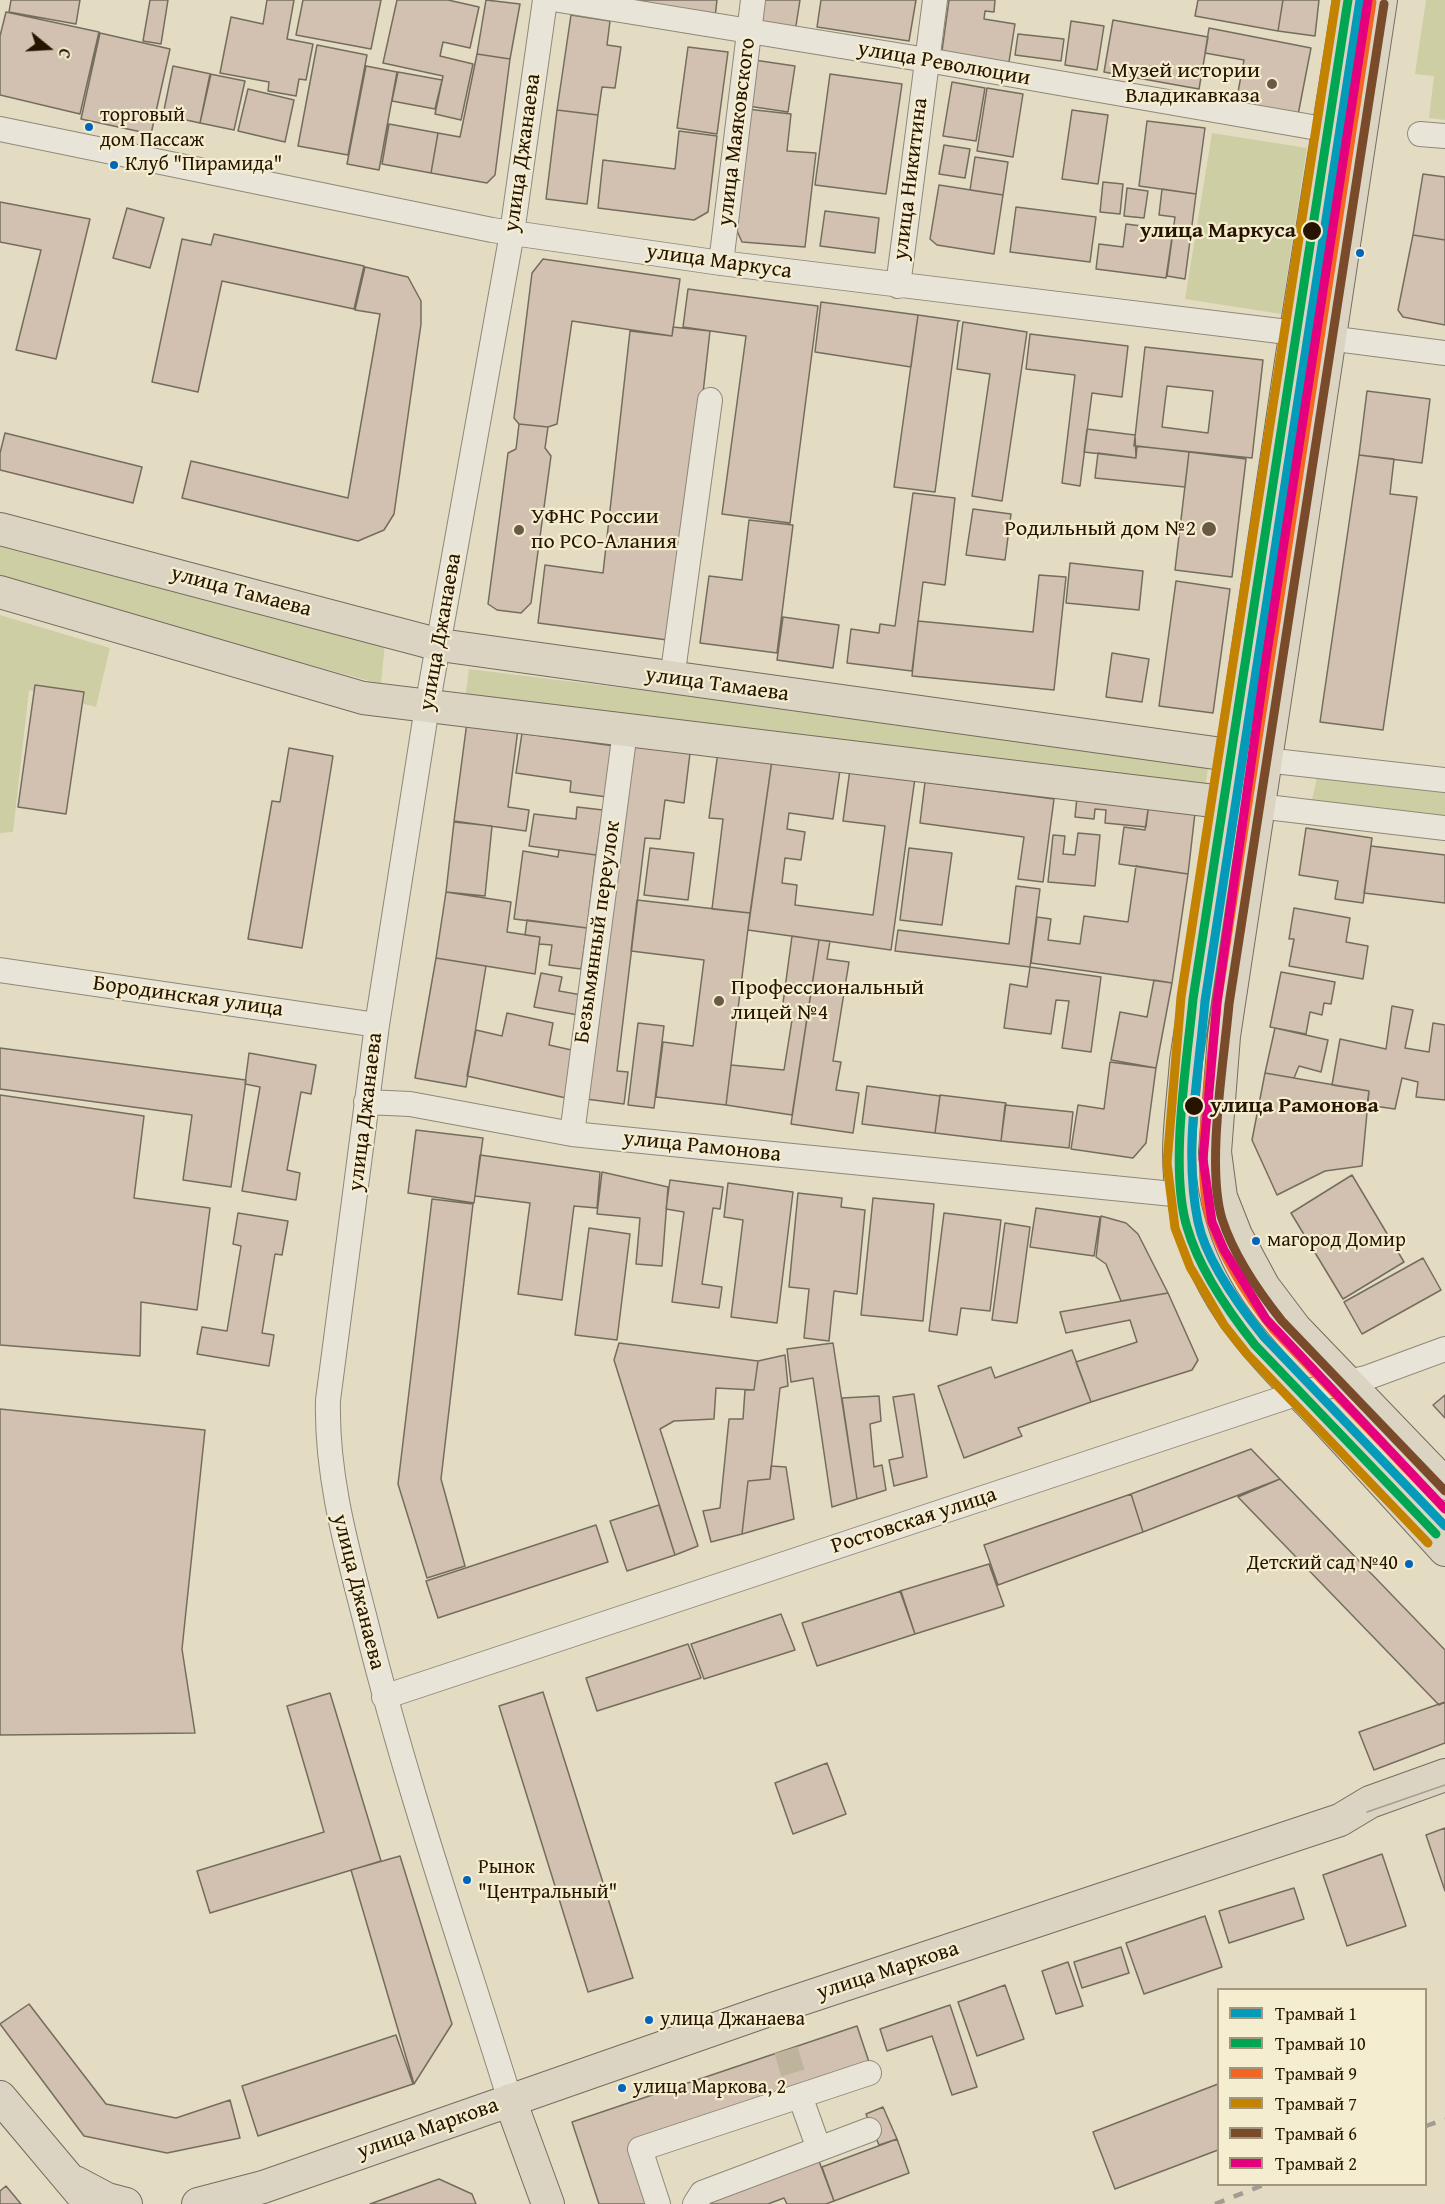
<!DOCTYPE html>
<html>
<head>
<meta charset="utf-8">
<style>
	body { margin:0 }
	#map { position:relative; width:1445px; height:2204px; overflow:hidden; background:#e3dcc2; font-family:"Gentium Book Plus",serif }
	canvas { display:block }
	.legend { position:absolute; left:1217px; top:1988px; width:210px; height:198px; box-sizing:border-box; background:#f5edcf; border:2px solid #a2967c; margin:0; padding:8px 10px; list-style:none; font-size:18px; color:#261400 }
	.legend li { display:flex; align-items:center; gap:12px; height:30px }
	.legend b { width:30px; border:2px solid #a2967c }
	.north { position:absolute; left:18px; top:18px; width:60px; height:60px; -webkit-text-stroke:4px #f5edcf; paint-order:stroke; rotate:108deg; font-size:16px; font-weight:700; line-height:24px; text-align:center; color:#261400 }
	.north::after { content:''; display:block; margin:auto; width:21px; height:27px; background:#261400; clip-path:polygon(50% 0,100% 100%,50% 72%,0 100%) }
</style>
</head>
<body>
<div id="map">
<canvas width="1445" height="2204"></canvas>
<ul class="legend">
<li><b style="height:8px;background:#049ab9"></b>Трамвай 1</li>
<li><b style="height:8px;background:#00a651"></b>Трамвай 10</li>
<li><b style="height:8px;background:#f26522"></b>Трамвай 9</li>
<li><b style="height:8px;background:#c38200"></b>Трамвай 7</li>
<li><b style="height:8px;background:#7a4b2a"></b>Трамвай 6</li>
<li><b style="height:8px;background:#e5007d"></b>Трамвай 2</li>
</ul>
<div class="north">С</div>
</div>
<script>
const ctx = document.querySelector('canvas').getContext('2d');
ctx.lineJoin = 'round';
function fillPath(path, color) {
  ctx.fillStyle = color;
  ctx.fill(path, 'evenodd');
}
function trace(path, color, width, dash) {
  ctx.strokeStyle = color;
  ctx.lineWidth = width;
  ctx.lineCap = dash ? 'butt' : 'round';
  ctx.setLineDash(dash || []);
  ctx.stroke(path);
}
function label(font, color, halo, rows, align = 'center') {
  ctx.font = font + ' "Gentium Book Plus",serif';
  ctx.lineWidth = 4.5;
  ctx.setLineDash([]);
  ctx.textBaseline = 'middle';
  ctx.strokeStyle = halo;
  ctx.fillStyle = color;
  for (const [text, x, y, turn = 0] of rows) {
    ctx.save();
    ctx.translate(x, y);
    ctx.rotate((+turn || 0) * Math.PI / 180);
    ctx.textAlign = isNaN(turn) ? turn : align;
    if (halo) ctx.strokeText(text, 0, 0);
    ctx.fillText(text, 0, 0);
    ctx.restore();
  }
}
fillPath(new Path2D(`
	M1426 0H1445V120L1429 118 1434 76 1415 74Z
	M1212 133 1307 148 1281 314 1185 299Z
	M0 539 385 643 381 684 0 581Z
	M0 615 110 648 96 707 29 690 13 832 0 833Z
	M469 669 1209 760 1205 790 465 699Z
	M1318 772 1445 787V816L1312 800Z`), '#cecea4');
const building = new Path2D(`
	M11 0H80L76 24 9 12Z
	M150 0H168L161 44 143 41Z
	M267 0H294L287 39 313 44 306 80 299 79 296 96 268 91 269 82 220 73 231 17 263 24Z
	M303 0H381L371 49 296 35Z
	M397 0H448L479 7 470 48 443 42 440 56 473 64 461 120 435 114 443 76 383 63Z
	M486 0 520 4 510 59 477 54Z
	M625 0H717L715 17Z
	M761 0H800L795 32 758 27Z
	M821 0H916L909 41 817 27Z
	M949 0H995L994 12 985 11 984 19 1015 24 1008 68 942 51Z
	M1198 0H1283L1278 31 1195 16Z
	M1283 0H1319L1315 36 1278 31Z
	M6 12 99 32 80 114 0 95V36Z
	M571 15 610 21 607 45 621 47 615 88 602 87 598 115 557 110Z
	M1113 20 1208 37 1199 89 1104 72Z
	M1071 21 1104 26 1097 70 1065 65Z
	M1209 28 1311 48 1297 120 1235 108 1244 60 1205 53Z
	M100 33 170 49 151 134 81 119Z
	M1018 34 1064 39 1061 61 1015 55Z
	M317 45 367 55 348 155 298 146Z
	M688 47 728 52 717 134 677 128Z
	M477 54 510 59 495 175 487 183 431 173 438 133 460 137Z
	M754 60 795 66 788 112 748 106Z
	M173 66 211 74 200 123 163 115Z
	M366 66 397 72 379 170 347 164Z
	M398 72 442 80 435 109 392 101Z
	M210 74 245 81 234 130 200 123Z
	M830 74 902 84 886 194 815 185Z
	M952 82 985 88 976 141 943 136Z
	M987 88 1023 94 1013 157 977 151Z
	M248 89 294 100 285 142 238 131Z
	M747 109 791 114 787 151 816 153 805 247 742 242 733 222Z
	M557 110 598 115 587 204 546 199Z
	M1072 110 1108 115 1098 184 1062 179Z
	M1147 121 1205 128 1196 194 1139 186Z
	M389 124 438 133 431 173 382 164Z
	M679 131 717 136 708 212 694 220 598 208 603 160 675 169Z
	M944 145 970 149 965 178 939 174Z
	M975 157 1008 162 1003 195 970 190Z
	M1423 174 1445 177V240L1413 235Z
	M1103 182 1123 184 1120 214 1100 212Z
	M939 185 1003 195 994 254 937 245 930 239Z
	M1127 188 1148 191 1144 218 1124 216Z
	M1162 189 1196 194 1185 279 1167 276 1175 217 1159 215Z
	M0 202 90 219 56 359 16 350 41 250 0 242Z
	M1016 207 1096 217 1090 262 1010 252Z
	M127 208 164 218 150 268 113 258Z
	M825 211 879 218 875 253 820 246Z
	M1126 224 1173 230 1166 278 1096 269 1099 244 1123 247Z
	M214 234 364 266 354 309 222 281 198 392 152 382 182 239 211 245Z
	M1413 235 1445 240V325L1403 317 1398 310Z
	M543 259 680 279 672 336 572 321 557 424 548 427 519 424 514 418 532 273Z
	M365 267 408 277 421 301V324L394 514 384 530 358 541 182 498 191 461 348 498 380 314 355 310Z
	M688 289 818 306 790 523 722 514 746 336 683 327Z
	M821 302 918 315 911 367 815 352Z
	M918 315 960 321H958L935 492 894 487Z
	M963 322 1027 332 1002 501 972 496 990 374 957 369Z
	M673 327 710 331 675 641 538 623 545 565 603 573 630 331 672 336Z
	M1030 334 1128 346 1122 397 1092 393 1080 486 1062 483 1075 375 1026 369Z
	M1145 347 1263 360 1252 458 1134 446ZM1167 386 1213 391 1208 433 1162 427Z
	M1367 391 1430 399 1422 463 1359 455Z
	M519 424 548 427 545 448 551 456 531 603 521 613 497 610 488 604 508 453 516 449Z
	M1087 429 1135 435 1136 458 1084 452Z
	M5 433 142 467 133 503 0 470V453Z
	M1137 446 1189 452 1185 487 1095 478 1098 453 1136 458Z
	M1189 452 1246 459 1232 577 1175 570Z
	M1359 455 1394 459 1390 494 1417 497 1383 730 1320 722Z
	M913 493 955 498 945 585 923 582 912 671 847 663 851 629 879 633 880 624 895 626Z
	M973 509 1011 514 1005 560 966 555Z
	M749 520 793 525 777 653 700 643 709 576 742 580Z
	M1070 563 1143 571 1139 610 1066 603Z
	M1039 575 1066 577 1054 690 912 676 918 621 1033 632Z
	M1176 581 1230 589 1213 713 1159 706Z
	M783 617 839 625 833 668 777 660Z
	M1112 653 1149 659 1142 702 1106 697Z
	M35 685 84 692 66 814 18 807Z
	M467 722 518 729 508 807 529 810 526 831 454 821Z
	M522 733 614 746 607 797 570 792 571 781 516 773Z
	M628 746 690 753 684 803 665 800 660 839 645 838 617 1071 628 1072 624 1104 586 1099Z
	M289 748 333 756 302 948 248 939 272 801 280 802Z
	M718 752 772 760 750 913 712 909 723 819 709 818Z
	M772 760 840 770 833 819 789 813 787 829 805 832 801 860 785 858 782 883 797 885 795 905 873 915 885 826 843 821 850 769 915 778 891 950 748 930Z
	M925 782 1054 799 1043 882 1018 879 1024 837 920 823Z
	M1077 797 1149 803 1146 827 1105 823 1106 810 1095 809 1094 819 1075 817Z
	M1149 803 1195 813 1188 874 1119 864 1124 827 1145 830Z
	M577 807 603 810 596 855 529 846 534 814 576 819Z
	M454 822 492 826 485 896 446 892Z
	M1306 828 1372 838 1363 903 1335 899 1338 881 1299 875Z
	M1078 833 1100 835 1095 886 1048 882 1053 835 1065 836 1063 854 1075 855Z
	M1371 846 1445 855V903L1364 893Z
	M650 848 694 853 688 900 644 895Z
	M909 848 952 853 942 925 900 920Z
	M559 850 596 855 587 928 514 919 523 851 558 857Z
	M1136 866 1188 874 1172 983 1031 963 1037 917 1051 919 1048 940 1080 944 1084 916 1128 922Z
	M1016 886 1040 889 1030 967 895 951 898 930 1009 944Z
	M446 892 511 902 507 932 540 937 535 974 436 958Z
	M637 900 750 913 726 1105 656 1097 663 1042 693 1046 704 960 631 951Z
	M1294 908 1350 918 1346 942 1368 946 1363 979 1289 966 1294 939H1289Z
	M527 920 587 928 581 969 549 965 552 945 539 944 540 937 525 935Z
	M792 936 819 940 792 1115 726 1105 731 1065 784 1070 792 1020 781 1018Z
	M819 940 830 941 827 959 849 962 833 1061 841 1062 836 1090 859 1093 853 1133 791 1124Z
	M436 958 486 966 466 1087 415 1078Z
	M1030 967 1101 977 1091 1052 1062 1048 1069 1001 1056 1000 1051 1034 1004 1028 1010 984 1027 987Z
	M1281 972 1335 982 1331 1004 1324 1003 1322 1015 1310 1012 1306 1034 1270 1027Z
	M541 973 562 977 559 991 582 995 578 1015 534 1007Z
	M1154 980 1172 983 1156 1068 1111 1060 1120 1012 1147 1017Z
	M1392 1006 1413 1010 1405 1048 1429 1052 1433 1023 1445 1025V1100L1416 1097 1418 1082 1402 1078 1395 1109 1367 1105 1369 1091 1332 1085 1340 1039 1386 1049Z
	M507 1013 553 1023 549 1045 576 1051 566 1098 467 1076 476 1030 502 1036Z
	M638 1023 664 1026 654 1108 628 1105Z
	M1275 1028 1328 1040 1321 1072 1299 1066 1294 1078 1265 1073Z
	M0 1048 246 1080 231 1187 183 1180 192 1115 0 1089Z
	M249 1053 316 1065 311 1094 301 1092 287 1170 300 1173 296 1200 242 1191 260 1087 245 1084Z
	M1110 1062 1156 1068 1146 1143 1133 1158 1071 1149 1078 1105 1104 1109Z
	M1265 1073 1369 1091 1362 1166 1325 1171 1277 1195 1252 1140Z
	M867 1086 940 1096 935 1133 862 1124Z
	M0 1095 144 1116 134 1198 210 1208 197 1310 141 1302 140 1356 0 1345Z
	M940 1095 1006 1103 1001 1141 935 1133Z
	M1005 1105 1073 1112 1069 1148 1001 1141Z
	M416 1130 483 1138 474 1203 408 1193Z
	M480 1155 600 1172 597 1208 574 1206 562 1300 518 1294 530 1203 475 1196Z
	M602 1172 668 1187 662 1266 636 1264 640 1218 597 1214Z
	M1352 1175 1404 1262 1343 1299 1291 1213Z
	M670 1180 723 1187 720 1209 713 1208 702 1284 722 1287 719 1308 672 1302 684 1212 666 1209Z
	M728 1183 793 1192 777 1323 731 1317 743 1220 724 1217Z
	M798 1193 842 1198 841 1207 865 1210 857 1294 834 1291 829 1341 804 1338 809 1289 789 1287Z
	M873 1198 934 1204 923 1321 861 1315Z
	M432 1199 473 1204 441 1479 465 1566 427 1578 398 1484Z
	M1036 1208 1100 1217 1094 1256 1030 1247Z
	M238 1213 288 1221 282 1255 275 1254 262 1333 274 1335 269 1366 197 1354 202 1327 227 1331 241 1246 233 1244Z
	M944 1213 1001 1220 990 1311 961 1308 957 1335 929 1331Z
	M1101 1216 1126 1223 1138 1234 1168 1293 1121 1301 1106 1264 1096 1257Z
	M1005 1223 1030 1227 1017 1323 992 1320Z
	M589 1228 630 1234 617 1340 575 1335Z
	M1423 1258 1441 1290 1362 1334 1344 1302Z
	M1168 1293 1198 1360 1192 1370 1091 1402 1076 1362 1137 1342 1130 1320 1066 1333 1060 1312Z
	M619 1343 758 1361 754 1390 716 1388 714 1419 674 1421 660 1429 698 1546 675 1555 614 1360Z
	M833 1343 857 1499 832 1507 813 1378 791 1382 787 1349Z
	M1072 1350 1091 1402 1018 1428 1022 1436 964 1458 938 1386 991 1367 995 1378Z
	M785 1355 788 1386 780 1388 770 1479 748 1481 742 1534 711 1542 703 1511 720 1508 729 1419H743L745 1390H754L758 1361Z
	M914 1394 927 1477 894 1486 889 1460 903 1457 893 1397Z
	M1445 1395V1418L1433 1405Z
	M879 1396 881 1421 870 1424 874 1467 882 1465 886 1490 857 1499 842 1398Z
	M0 1409 205 1430 182 1649 195 1733 0 1735Z
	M1251 1449 1280 1479 1143 1532 1131 1494Z
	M771 1466 786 1467 794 1519 742 1534 748 1481 770 1479Z
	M1280 1479 1445 1650V1702L1439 1705 1238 1497Z
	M1131 1494 1143 1532 998 1585 984 1545Z
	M659 1505 675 1555 627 1571 610 1521Z
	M596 1525 608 1562 438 1618 426 1581Z
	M989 1564 1004 1606 915 1634 900 1591Z
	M901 1591 915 1634 817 1666 802 1623Z
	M781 1614 795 1650 704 1679 691 1644Z
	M688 1644 701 1678 597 1711 586 1678Z
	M543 1692 633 1978 588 1992 499 1706Z
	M330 1693 381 1861 210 1913 197 1871 324 1832 287 1706Z
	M1445 1702V1743L1374 1770 1359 1732Z
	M827 1763 846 1814 793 1834 775 1783Z
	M1445 1828V1891L1426 1835Z
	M1382 1854 1406 1926 1347 1946 1323 1875Z
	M400 1856 452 2024 414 2084 351 1870Z
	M1294 1888 1304 1919 1229 1943 1219 1911Z
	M1205 1916 1222 1967 1144 1994 1126 1943Z
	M1121 1947 1129 1973 1082 1988 1074 1962Z
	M1068 1962 1083 2006 1056 2014 1042 1971Z
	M1005 1985 1024 2039 977 2056 958 2002Z
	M29 2004 106 2104 176 2118 230 2100 240 2138 167 2153 84 2136 0 2024Z
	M950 2005 977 2087 952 2095 932 2036 887 2051 880 2029Z
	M857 2026 870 2065 632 2145 651 2204H599L572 2122Z
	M396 2035 413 2084 258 2136 242 2086Z
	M1218 2084V2150L1115 2189 1093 2132Z
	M883 2107 897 2139 879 2145 866 2114Z
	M897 2139 909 2173 834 2201 822 2167Z
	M819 2161 834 2201 826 2204H787L784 2198 768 2204H707Z
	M439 2179 472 2194 476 2204H370Z
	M6 2186 21 2204H0V2191Z`);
fillPath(building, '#d2c0b0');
trace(building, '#746d5e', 1.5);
trace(new Path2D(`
	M786 2050 800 2096`), '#bdb49b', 24, [24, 12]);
const minor = new Path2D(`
	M559 0 927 60 1329 130
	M0 129 492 230 721 263 1296 333
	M1420 134 1445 136
	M721 263 753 0
	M898 286 935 0
	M1328 338 1445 353
	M672 679 710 400
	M1265 760 1445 780
	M1258 806 1445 828
	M0 970 377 1025
	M366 1102 410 1104 572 1134 1183 1195
	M572 1134 625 731
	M384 1697 1299 1393 1366 1378 1445 1349
	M510 2100C461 1943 407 1787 367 1627 348 1552 326 1478 328 1400L377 1025 427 707 512 233 545 0
	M819 2149 869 2130
	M658 2204 640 2149 869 2073
	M695 2204 702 2193 819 2149 800 2096`);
const major = new Path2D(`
	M1349 0 1291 362 1186 1061C1183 1105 1174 1154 1183 1197 1203 1297 1254 1345 1322 1416 1363 1460 1404 1505 1445 1550
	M1381 0 1224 1036 1215 1152 1221 1197 1236 1235 1264 1287 1295 1328 1445 1484
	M0 529 440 645 1251 758
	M0 592 363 698 1247 805
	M0 2097 90 2204
	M510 2100 548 2204
	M75 2182 107 2199 126 2204
	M198 2204 263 2187 772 2009 1340 1820 1370 1802 1445 1775`);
trace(minor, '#8f8878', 26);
trace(major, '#746d5e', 34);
trace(minor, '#e8e4d7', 24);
trace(major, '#dbd4c3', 32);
trace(new Path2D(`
	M1367 1812 1445 1785`), '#a29c91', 1.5);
trace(new Path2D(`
	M1426 2126 1445 2119
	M1215 2204 1266 2184`), '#a29c91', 4.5, [10, 10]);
trace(new Path2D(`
	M1360 0 1205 1001C1199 1073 1183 1150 1198 1222 1206 1260 1240 1307 1264 1337L1445 1526`), '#049ab9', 9);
trace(new Path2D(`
	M1348 0 1193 999C1187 1062 1169 1168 1187 1227 1199 1269 1228 1311 1255 1345L1436 1534`), '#00a651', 9);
trace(new Path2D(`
	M1372 2 1217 1003C1212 1060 1193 1170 1211 1222 1224 1261 1248 1297 1273 1329L1445 1509`), '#f26522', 9);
trace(new Path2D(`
	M1336 0 1181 997 1167 1163 1175 1228 1190 1267 1224 1325 1247 1354 1428 1543`), '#c38200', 9);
trace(new Path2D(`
	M1384 4 1229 1004C1224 1061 1206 1166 1222 1219 1234 1256 1258 1291 1282 1321L1445 1491`), '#7a4b2a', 9);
trace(new Path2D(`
	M1368 0 1266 659 1217 1002 1203 1159 1212 1222 1224 1250 1266 1319 1445 1509`), '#e5007d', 9);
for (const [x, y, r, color] of [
	[1272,84,6,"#685a44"],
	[89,127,5,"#0065bd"],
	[114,165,5,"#0065bd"],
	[1312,231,10,"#261400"],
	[1360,253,5,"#0065bd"],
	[1209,529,8,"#685a44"],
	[519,530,6,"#685a44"],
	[719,1001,6,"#685a44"],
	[1194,1106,10,"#261400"],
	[1256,1241,5,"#0065bd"],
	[1409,1564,5,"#0065bd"],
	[467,1880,5,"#0065bd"],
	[649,2020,5,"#0065bd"],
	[622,2088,5,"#0065bd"]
]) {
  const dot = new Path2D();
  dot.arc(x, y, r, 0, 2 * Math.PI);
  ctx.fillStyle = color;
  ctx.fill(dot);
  trace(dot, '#f5edcf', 2);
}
label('20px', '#261400', '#f5edcf', [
	["торговый",100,116],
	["дом Пассаж",100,141],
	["Клуб \"Пирамида\"",125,165],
	["магород Домир",1267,1241],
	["Детский сад №40",1398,1564,"right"],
	["Рынок",478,1868],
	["\"Центральный\"",478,1893],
	["улица Джанаева",660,2020],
	["улица Маркова, 2",633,2088]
], 'left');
label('22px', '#261400', '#f5edcf', [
	["улица Революции",944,64,10],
	["улица Маяковского",737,132,-83],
	["улица Джанаева",523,153,-82],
	["улица Никитина",911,179,-83],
	["улица Маркуса",719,262,8],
	["улица Тамаева",241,592,15],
	["улица Джанаева",441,632,-80],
	["улица Тамаева",717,685,8],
	["Безымянный переулок",598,932,-82],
	["Бородинская улица",188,997,8],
	["улица Джанаева",366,1112,-83],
	["улица Рамонова",702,1147,6],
	["Ростовская улица",914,1521,-18],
	["улица Джанаева",358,1592,76],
	["улица Маркова",888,1971,-18],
	["улица Маркова",428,2129,-19]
]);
label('22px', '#261400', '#f5edcf', [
	["Музей истории",1260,71],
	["Владикавказа",1260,96],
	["УФНС России",531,517,"left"],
	["по РСО-Алания",531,542,"left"],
	["Родильный дом №2",1196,529],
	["Профессиональный",731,988,"left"],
	["лицей №4",731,1013,"left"]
], 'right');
label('bold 22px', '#261400', '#f5edcf', [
	["улица Маркуса",1296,231],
	["улица Рамонова",1210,1106,"left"]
], 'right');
</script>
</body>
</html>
